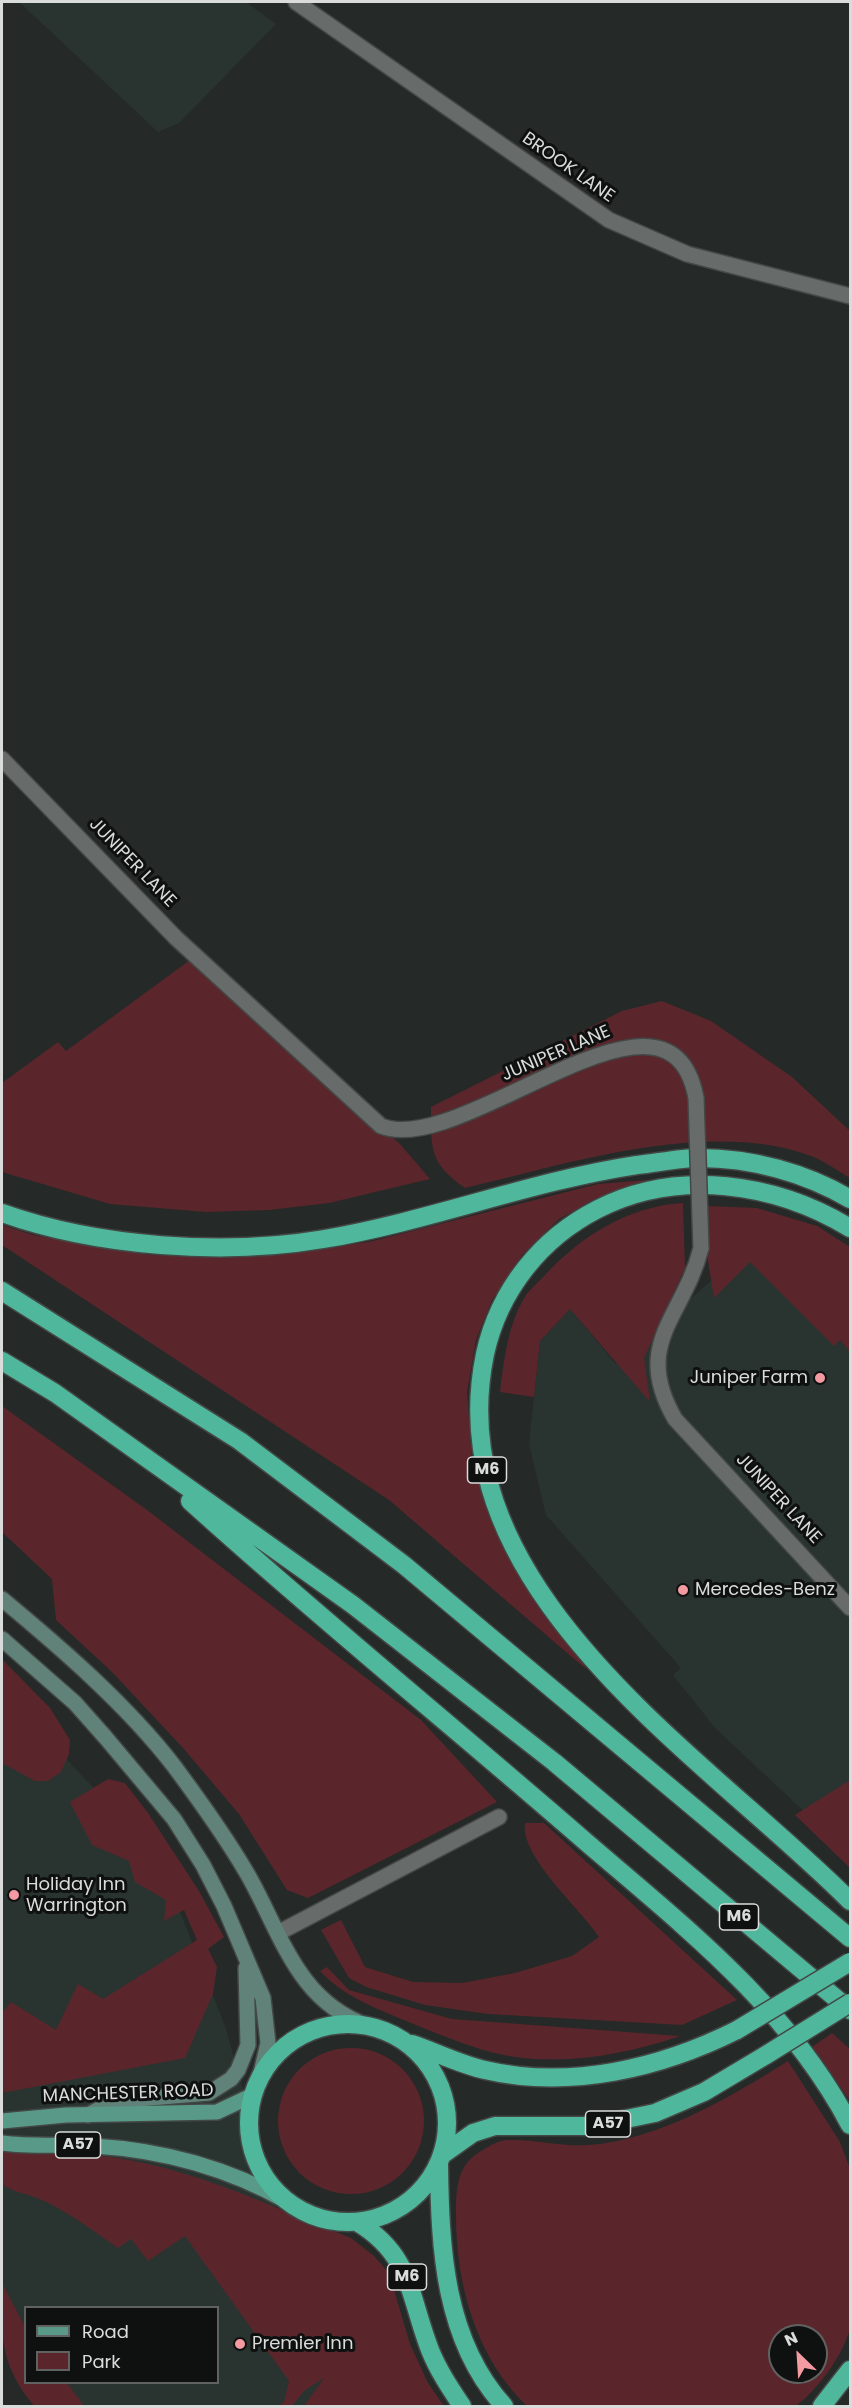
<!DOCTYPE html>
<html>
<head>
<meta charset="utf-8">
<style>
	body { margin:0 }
	#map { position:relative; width:852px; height:2408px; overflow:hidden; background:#252927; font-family:Poppins,sans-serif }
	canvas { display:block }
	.frame { position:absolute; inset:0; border:3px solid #dadcdc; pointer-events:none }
	.legend { position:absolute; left:24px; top:2306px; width:195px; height:78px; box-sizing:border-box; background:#0f1110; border:2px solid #606262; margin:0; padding:8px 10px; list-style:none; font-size:18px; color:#dadcdc }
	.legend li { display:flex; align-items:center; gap:12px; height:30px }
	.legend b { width:30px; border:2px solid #606262 }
	.north { position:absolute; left:768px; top:2324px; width:60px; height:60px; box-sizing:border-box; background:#0f1110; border:2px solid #606262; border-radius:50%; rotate:335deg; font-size:16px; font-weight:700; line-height:24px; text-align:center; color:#dadcdc }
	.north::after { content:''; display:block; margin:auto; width:21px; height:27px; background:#f49aa2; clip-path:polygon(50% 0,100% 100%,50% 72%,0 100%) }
</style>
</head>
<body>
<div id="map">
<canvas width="852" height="2408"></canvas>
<div class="frame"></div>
<ul class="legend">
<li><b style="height:8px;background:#599987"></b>Road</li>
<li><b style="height:16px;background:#5a262c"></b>Park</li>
</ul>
<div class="north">N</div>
</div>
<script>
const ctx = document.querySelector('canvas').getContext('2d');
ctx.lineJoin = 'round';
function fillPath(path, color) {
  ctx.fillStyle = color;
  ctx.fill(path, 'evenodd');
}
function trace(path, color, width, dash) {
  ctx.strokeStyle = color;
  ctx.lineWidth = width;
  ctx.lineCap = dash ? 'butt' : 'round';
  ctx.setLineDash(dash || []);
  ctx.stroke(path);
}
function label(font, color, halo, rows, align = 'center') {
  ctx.font = font + ' Poppins,sans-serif';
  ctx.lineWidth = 6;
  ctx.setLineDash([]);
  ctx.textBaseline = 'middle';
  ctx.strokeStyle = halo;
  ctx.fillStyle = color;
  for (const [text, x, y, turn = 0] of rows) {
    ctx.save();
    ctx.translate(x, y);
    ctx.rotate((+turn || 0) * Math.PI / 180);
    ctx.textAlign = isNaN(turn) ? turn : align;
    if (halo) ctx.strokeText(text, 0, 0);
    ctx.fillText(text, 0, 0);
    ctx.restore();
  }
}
fillPath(new Path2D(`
	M19 2H246L276 24 179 123 158 132Z
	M751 1246 850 1351V1816L826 1832 716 1729 673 1675 681 1668 546 1515 529 1444 540 1341 570 1309 616 1364Z
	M2 1691 158 1856 225 2026 325 2377 304 2406H34L2 2340ZM26 2308H218V2382H26Z`), '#293430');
fillPath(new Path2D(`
	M190 960 400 1144 430 1179 329 1203 269 1210 206 1212 110 1204 2 1172V1083L58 1042 66 1051Z
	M662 1001 711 1021 792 1077 850 1131V1178C838 1171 824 1161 811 1156 708 1118 567 1164 465 1188 429 1163 431 1149 431 1107L622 1011Z
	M658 1179 595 1199 559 1219 522 1255 492 1300 476 1340 467 1392 472 1460 490 1519 587 1670 389 1500 2 1245V1225L33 1235 149 1255 253 1257 369 1242 598 1184Z
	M683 1203 685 1268 644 1358 650 1402 570 1309 540 1341 534 1397 500 1392C504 1360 508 1323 526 1295 531 1288 539 1282 545 1275 581 1236 629 1206 683 1203Z
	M707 1206 757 1208 817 1226 850 1247V1352L840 1340 834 1346 750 1262 714 1298 708 1261Z
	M2 1406 147 1510 421 1720 497 1802 308 1898 287 1890 239 1814 183 1748 112 1672 56 1620 52 1579 2 1532Z
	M2 1659 50 1708 70 1740 69 1754 61 1772 48 1781H35L2 1763Z
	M108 1779 125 1783 148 1813 199 1891 224 1937 208 1949 217 1967 213 1994 185 2058 2 2093V2013L11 2002 56 2030 78 1984 103 1999 197 1940 184 1910 164 1921 166 1900 135 1882 129 1861 92 1845 70 1802Z
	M850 1780V1868L795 1815Z
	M525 1823H544L737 2000 682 2025 488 2014 425 2005 366 1987 349 1978 321 1930 341 1920 365 1967 413 1982 462 1983 515 1973 572 1956 599 1937C581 1909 520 1857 525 1823Z
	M327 1967 349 1990 452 2019 680 2036C618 2057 548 2069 483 2050 457 2042 431 2031 406 2021 374 2007 344 1997 320 1971Z
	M832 2033 850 2049V2101L812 2047Z
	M278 2121a73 73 0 1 1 146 0a73 73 0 1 1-146 0Z
	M788 2061 840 2142 850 2169V2329C841 2358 820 2387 796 2406H527C476 2358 456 2284 456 2216 456 2189 456 2164 483 2150 489 2146 500 2140 508 2140 535 2139 562 2147 589 2145 658 2140 731 2097 788 2061ZM780 2336H816V2372H780Z
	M16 2150C71 2151 126 2156 179 2172 238 2189 294 2216 351 2238L374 2256 389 2273 410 2344 428 2383 444 2406H304L324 2378 304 2391 292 2406H278L284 2402 289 2381 185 2236 148 2261 131 2239 118 2248C92 2230 66 2210 37 2198 25 2193 12 2192 2 2184V2152Z
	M2 2283 25 2327 26 2382 67 2383 84 2406H34C0 2364 1 2338 2 2283Z`), '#5a262c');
const street = new Path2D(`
	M296 2 609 220 687 254 850 296
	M2 759 176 938 381 1126C463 1159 670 955 696 1098
	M701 1248C684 1317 631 1343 675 1419L850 1608
	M278 1933 499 1817`);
const secondary = new Path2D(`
	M2 1599C61 1648 127 1705 174 1766 200 1801 226 1837 248 1875 282 1935 297 2001 368 2026
	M2 1639 75 1703 106 1738 174 1819 203 1865 224 1906 263 1998 268 2043 260 2077
	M88 2115 114 2101 209 2093 231 2079 238 2070 248 2045 246 1968`);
const primary = new Path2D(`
	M2 2121 66 2115 217 2112 253 2095
	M2 2143C31 2147 64 2144 94 2146 162 2150 228 2168 288 2202`);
const highway = new Path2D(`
	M2 1213C97 1247 224 1256 324 1239 430 1221 531 1181 637 1165 657 1163 679 1158 699 1158 752 1158 806 1173 850 1199
	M850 1228C776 1183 678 1168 598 1209 541 1238 499 1290 485 1354 436 1591 707 1757 850 1901
	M2 1291 240 1441 404 1565 850 1938
	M2 1361 55 1393 353 1605 554 1762 850 2010
	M190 1501C319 1618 454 1727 586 1842 685 1927 788 2007 850 2125
	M249 2123a99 99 0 1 1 198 0a99 99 0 1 1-198 0Z
	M412 2044C436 2052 459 2064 485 2070 570 2090 661 2068 737 2030
	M442 2155 473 2133 495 2126H592L655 2113 704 2092 766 2055
	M439 2164C440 2248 444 2340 504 2406
	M357 2222C412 2255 409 2296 430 2350 438 2370 450 2388 462 2406
	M822 2406 850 2370`);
trace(street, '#434745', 18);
trace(secondary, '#434745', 18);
trace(primary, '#434745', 18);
trace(highway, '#434745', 21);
trace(street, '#676c6a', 15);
trace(secondary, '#608279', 15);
trace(primary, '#599987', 15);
trace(highway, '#4fb79b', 18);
const streetBridge = new Path2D(`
	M696 1098 701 1248`);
const highwayBridge = new Path2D(`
	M737 2030 850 1962
	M766 2055 850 2003`);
trace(streetBridge, '#434745', 18, []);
trace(highwayBridge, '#434745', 21, []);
trace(streetBridge, '#676c6a', 15);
trace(highwayBridge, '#4fb79b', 18);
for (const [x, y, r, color] of [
	[820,1378,6,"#f49aa2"],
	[683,1590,6,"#f49aa2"],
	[14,1895,6,"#f49aa2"],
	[240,2344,6,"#f49aa2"]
]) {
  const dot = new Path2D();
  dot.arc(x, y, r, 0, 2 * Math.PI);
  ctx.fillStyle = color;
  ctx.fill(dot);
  trace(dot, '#0f1110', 2);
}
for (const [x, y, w] of [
	[487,1470,39],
	[739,1917,39],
	[608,2124,45],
	[78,2145,45],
	[407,2277,39]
]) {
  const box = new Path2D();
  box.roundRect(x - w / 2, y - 13, w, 26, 4.5);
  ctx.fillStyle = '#0f1110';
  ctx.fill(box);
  trace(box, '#dadcdc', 1.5);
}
label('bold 16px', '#dadcdc', null, [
	["M6",487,1470],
	["M6",739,1917],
	["A57",608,2124],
	["A57",78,2145],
	["M6",407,2277]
]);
label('18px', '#dadcdc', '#0f1110', [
	["BROOK LANE",568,168,35],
	["JUNIPER LANE",132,863,46],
	["JUNIPER LANE",556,1054,-23],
	["JUNIPER LANE",778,1499,47],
	["MANCHESTER ROAD",128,2094,-2]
]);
label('18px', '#dadcdc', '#0f1110', [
	["Juniper Farm",808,1378,"right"],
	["Mercedes-Benz",695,1590],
	["Holiday Inn",26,1885],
	["Warrington",26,1906],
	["Premier Inn",252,2344]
], 'left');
</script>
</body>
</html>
